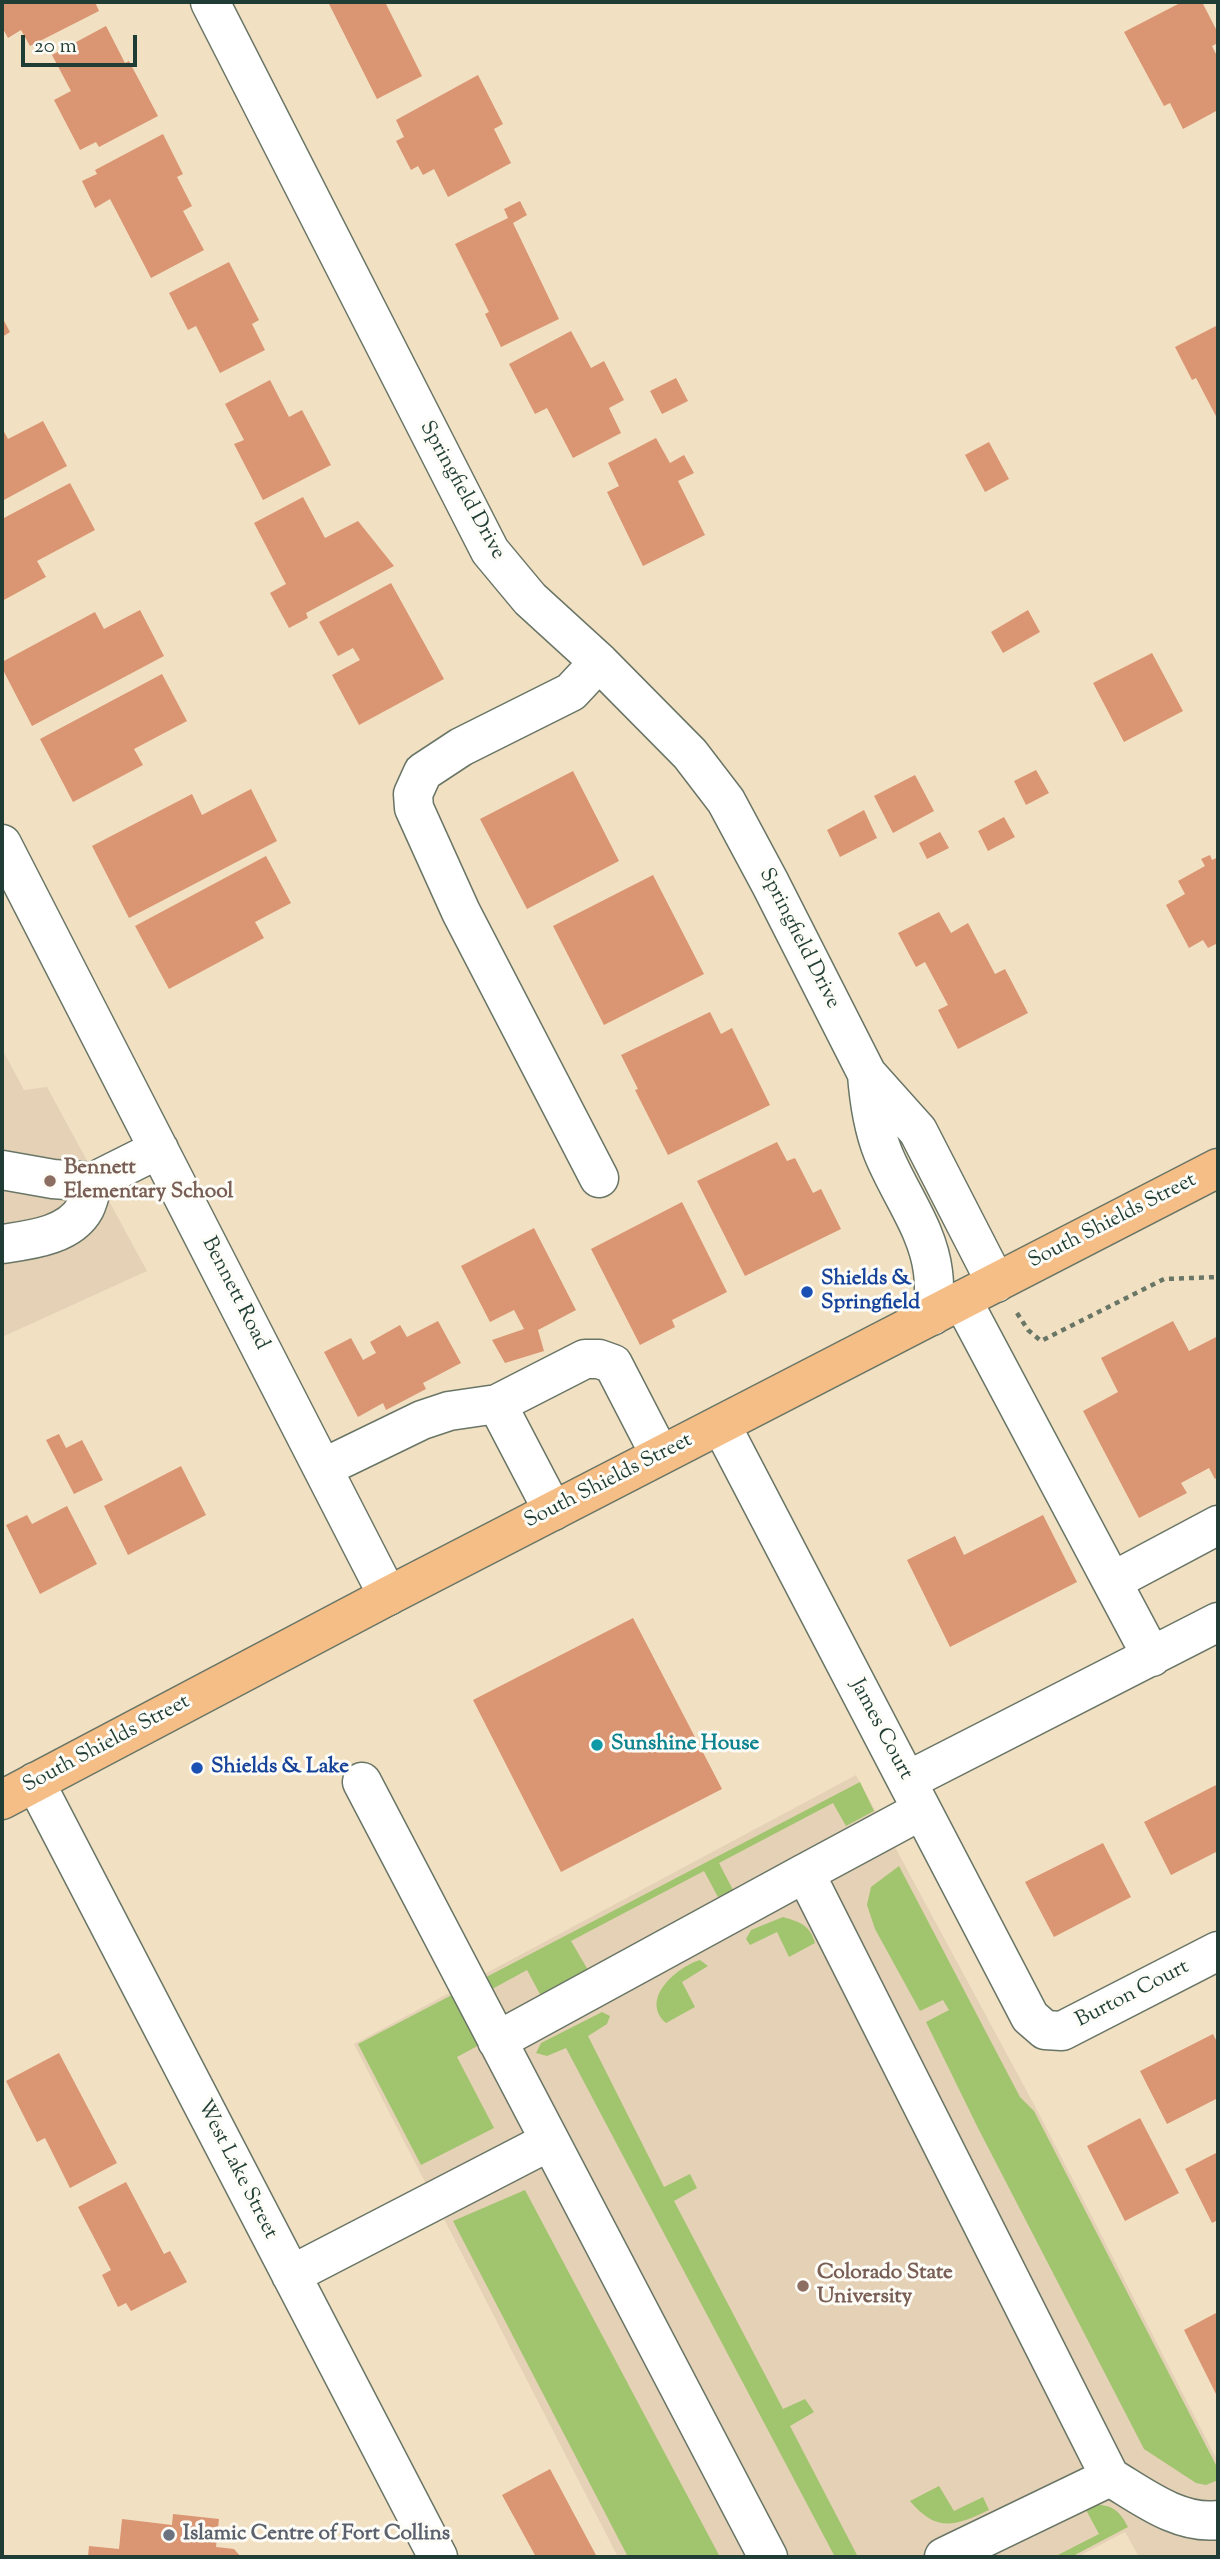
<!DOCTYPE html>
<html>
<head>
<meta charset="utf-8">
<style>
	body { margin:0 }
	#map { position:relative; width:1220px; height:2559px; overflow:hidden; background:#f2e0c3; font-family:"Sorts Mill Goudy",serif }
	canvas { display:block }
	.frame { position:absolute; inset:0; border:4px solid #1f3d34; pointer-events:none }
	.scale { position:absolute; left:21px; top:35px; width:116px; height:32px; box-sizing:border-box; border:4px solid #1f3d34; border-top:0; padding-left:9px; font-size:21px; line-height:24px; white-space:nowrap; color:#1f3d34; -webkit-text-stroke:5px #fdfcf7; paint-order:stroke }
</style>
</head>
<body>
<div id="map">
<canvas width="1220" height="2559"></canvas>
<div class="frame"></div>
<div class="scale">20 m</div>
</div>
<script>
const ctx = document.querySelector('canvas').getContext('2d');
ctx.lineJoin = 'round';
function fillPath(path, color) {
  ctx.fillStyle = color;
  ctx.fill(path, 'evenodd');
}
function trace(path, color, width, dash) {
  ctx.strokeStyle = color;
  ctx.lineWidth = width;
  ctx.lineCap = dash ? 'butt' : 'round';
  ctx.setLineDash(dash || []);
  ctx.stroke(path);
}
function label(font, color, halo, rows, align = 'center') {
  ctx.font = font + ' "Sorts Mill Goudy",serif';
  ctx.lineWidth = 6;
  ctx.setLineDash([]);
  ctx.textBaseline = 'middle';
  ctx.strokeStyle = halo;
  ctx.fillStyle = color;
  for (const [text, x, y, turn = 0] of rows) {
    ctx.save();
    ctx.translate(x, y);
    ctx.rotate((+turn || 0) * Math.PI / 180);
    ctx.textAlign = isNaN(turn) ? turn : align;
    if (halo) ctx.strokeText(text, 0, 0);
    ctx.fillText(text, 0, 0);
    ctx.restore();
  }
}
fillPath(new Path2D(`
	M2 1049 24 1090 47 1087 147 1271 2 1337Z
	M856 1775 1037 2110 1218 2462V2557H1139L1125 2532 1077 2557H618L354 2044Z`), '#e5d1b6');
fillPath(new Path2D(`
	M860 1782 874 1811 846 1826 833 1803 719 1863 733 1890 718 1897 704 1871 571 1941 588 1970 541 1996 527 1970 463 2005 483 2043 457 2057 494 2128 421 2165 358 2044Z
	M899 1866 1020 2097 1034 2111 1218 2469V2480L1206 2485 1196 2483 1144 2449 978 2128 926 2022 949 2010 943 2000 920 2011 875 1929 867 1905 871 1887Z
	M783 1917C800 1922 810 1925 815 1943L789 1957 777 1932 750 1945 746 1939 751 1930Z
	M700 1960 708 1966 682 1982 695 2007 666 2023C639 1999 677 1967 700 1960Z
	M602 2012 610 2016 607 2024 588 2036 664 2187 690 2174 697 2188 674 2201 783 2409 805 2399 814 2412 790 2426 858 2557H835L566 2048 547 2056 536 2053 541 2043Z
	M525 2190 720 2557H628L453 2221Z
	M939 2486 954 2511 983 2497 989 2510C955 2526 937 2533 910 2501Z
	M1096 2505C1113 2504 1121 2513 1128 2527L1071 2557H1054L1099 2534 1085 2508Z`), '#a1c46e');
fillPath(new Path2D(`
	M2 2H95L99 11 30 46 21 30 8 38 2 27Z
	M328 2H385L422 76 377 99Z
	M1182 2H1202L1218 33V43L1212 46 1218 58V110L1183 129 1170 103 1164 106 1124 32Z
	M106 26 125 63 129 61 158 116 99 147 96 142 80 150 54 100 71 91 52 55Z
	M478 75 503 124 494 129 511 163 448 197 434 169 423 175 418 166 411 170 396 141 404 137 396 120Z
	M163 134 183 174 177 177 192 206 183 211 204 250 151 278 110 199 95 208 82 181 97 174 95 170Z
	M520 201 527 215 513 223 559 319 501 347 485 314 489 312 455 244 508 218 504 209Z
	M229 262 259 320 252 324 265 350 220 373 196 326 188 330 169 293Z
	M2 317 10 332 2 337Z
	M1218 325V420L1196 378 1192 380 1175 347Z
	M571 331 591 368 604 361 624 400 609 408 621 433 573 458 547 408 535 414 509 364Z
	M676 378 688 401 662 414 650 391Z
	M270 380 289 417 302 410 331 465 263 500 234 444 244 440 225 404Z
	M43 421 67 466 2 501V428L8 439Z
	M656 438 670 463 684 455 694 473 678 481 705 535 643 566 607 492 619 486 608 463Z
	M989 442 1009 479 985 492 965 455Z
	M70 483 95 530 37 561 46 577 2 601V519Z
	M303 497 325 538 358 521 394 566 306 613 308 618 289 628 270 593 286 584 254 523Z
	M391 583 444 679 359 725 332 675 360 660 353 648 338 656 319 622Z
	M140 610 164 656 32 726 2 668V662L95 612 104 629Z
	M1028 610 1040 632 1003 653 991 632Z
	M1152 653 1183 711 1124 742 1093 683Z
	M162 674 187 721 134 749 143 765 73 802 40 739Z
	M1036 770 1049 793 1026 805 1014 781Z
	M573 771 619 861 527 909 480 819Z
	M915 775 934 811 893 833 874 796Z
	M251 789 277 841 129 918 92 846 192 794 202 815Z
	M864 810 877 838 840 857 827 830Z
	M1004 817 1015 837 988 851 978 831Z
	M940 832 949 848 927 859 919 843Z
	M1210 855 1212 860 1218 857V943L1208 948 1203 940 1189 948 1166 905 1185 894 1178 881 1205 866 1201 859Z
	M266 856 291 903 255 922 264 938 169 989 135 926Z
	M653 875 704 974 604 1025 553 926Z
	M939 912 951 933 968 923 995 974 1005 969 1028 1013 958 1049 938 1010 948 1005 925 962 916 967 898 933Z
	M710 1012 721 1034 732 1028 770 1105 668 1155 635 1090 638 1089 621 1055Z
	M777 1142 787 1161 795 1158 813 1193 821 1189 841 1229 745 1276 697 1181Z
	M682 1202 727 1292 672 1320 675 1327 640 1345 591 1249Z
	M534 1228 576 1310 538 1330 544 1351 505 1363 492 1340 524 1329 514 1310 490 1322 461 1266Z
	M438 1321 461 1363 423 1383 426 1389 386 1410 383 1403 358 1417 324 1352 351 1338 363 1360 376 1353 370 1342 400 1325 407 1337Z
	M1173 1321 1189 1351 1218 1336V1477L1215 1479 1209 1468 1181 1483 1187 1493 1139 1518 1083 1411 1118 1392 1101 1358Z
	M59 1434 66 1448 82 1440 103 1480 74 1494 46 1440Z
	M181 1466 206 1515 128 1555 104 1506Z
	M67 1506 97 1564 40 1594 6 1525 27 1515 32 1524Z
	M1043 1515 1077 1582 950 1647 907 1560 955 1536 964 1555Z
	M633 1618 722 1789 561 1872 473 1700Z
	M1218 1784V1851L1171 1875 1144 1822Z
	M1103 1843 1131 1897 1054 1937 1025 1882Z
	M1213 2034 1218 2044V2098L1167 2124 1140 2071Z
	M59 2053 117 2163 70 2188 45 2138 37 2142 6 2081Z
	M1140 2118 1179 2193 1125 2221 1087 2146Z
	M1218 2152V2220L1212 2223 1185 2169Z
	M126 2182 164 2254 170 2251 187 2282 131 2311 126 2303 118 2307 102 2275 111 2270 78 2207Z
	M1218 2312V2398L1184 2330Z
	M550 2469 597 2557H536L502 2495Z
	M173 2514 219 2519 216 2547 234 2549 241 2557H88L89 2546 119 2549 122 2519 172 2525Z`), '#da9572');
const minor = new Path2D(`
	M210 2 490 551 530 599 599 662 690 754 726 801 770 883 867 1074 918 1131 996 1283
	M599 662 571 692 461 747 423 772 413 794 414 808 461 912 599 1178
	M2 844 388 1596
	M867 1074C869 1101 873 1128 883 1153 899 1193 928 1229 933 1272 935 1287 934 1301 932 1316
	M2 1170 53 1179 93 1182 159 1149
	M2 1244C29 1240 70 1236 85 1208 89 1200 91 1190 93 1182
	M962 1300 1152 1657
	M497 1404 553 1511
	M721 1425 1030 2017 1045 2030 1062 2031 1218 1951
	M323 1468 422 1420 449 1411 497 1404 585 1359H599L613 1364 660 1455
	M1113 1581 1218 1525
	M907 1781 1218 1622
	M35 1782 438 2557
	M362 1782 768 2557
	M805 1873 922 1810
	M497 2041 805 1873 1110 2477 944 2557
	M291 2275 550 2141
	M1110 2477C1142 2496 1179 2525 1218 2520`);
const major = new Path2D(`
	M2 1800 388 1596 1218 1168`);
trace(minor, '#697666', 41);
trace(major, '#697666', 41);
trace(new Path2D(`
	M1017 1313 1028 1330 1041 1341 1164 1279 1218 1277`), '#697666', 4.5, [5, 5]);
trace(minor, '#fff', 38);
trace(major, '#f6be87', 38);
for (const [x, y, r, color] of [
	[50,1181,7,"#8d6e63"],
	[807,1292,7,"#1a4fb4"],
	[597,1745,7,"#0f9aa8"],
	[197,1768,7,"#1a4fb4"],
	[803,2286,7,"#8d6e63"],
	[169,2535,7,"#6b7280"]
]) {
  const dot = new Path2D();
  dot.arc(x, y, r, 0, 2 * Math.PI);
  ctx.fillStyle = color;
  ctx.fill(dot);
  trace(dot, '#fdfcf7', 2.5);
}
label('21px', '#1f3d34', '#fdfcf7', [
	["Springfield Drive",461,491,61],
	["Springfield Drive",798,939,63],
	["South Shields Street",1113,1222,-27],
	["Bennett Road",234,1294,63],
	["South Shields Street",609,1482,-27],
	["James Court",880,1730,62],
	["South Shields Street",107,1745,-28],
	["Burton Court",1133,1995,-27],
	["West Lake Street",236,2170,63]
]);
label('bold 21px', '#785e54', '#fdfcf7', [
	["Bennett",64,1169],
	["Elementary School",64,1193],
	["Colorado State",817,2274],
	["University",817,2298]
], 'left');
label('bold 21px', '#164399', '#fdfcf7', [
	["Shields &",821,1280],
	["Springfield",821,1304],
	["Shields & Lake",211,1768]
], 'left');
label('bold 21px', '#0d838f', '#fdfcf7', [
	["Sunshine House",611,1745]
], 'left');
label('bold 21px', '#5b616d', '#fdfcf7', [
	["Islamic Centre of Fort Collins",183,2535]
], 'left');
</script>
</body>
</html>
